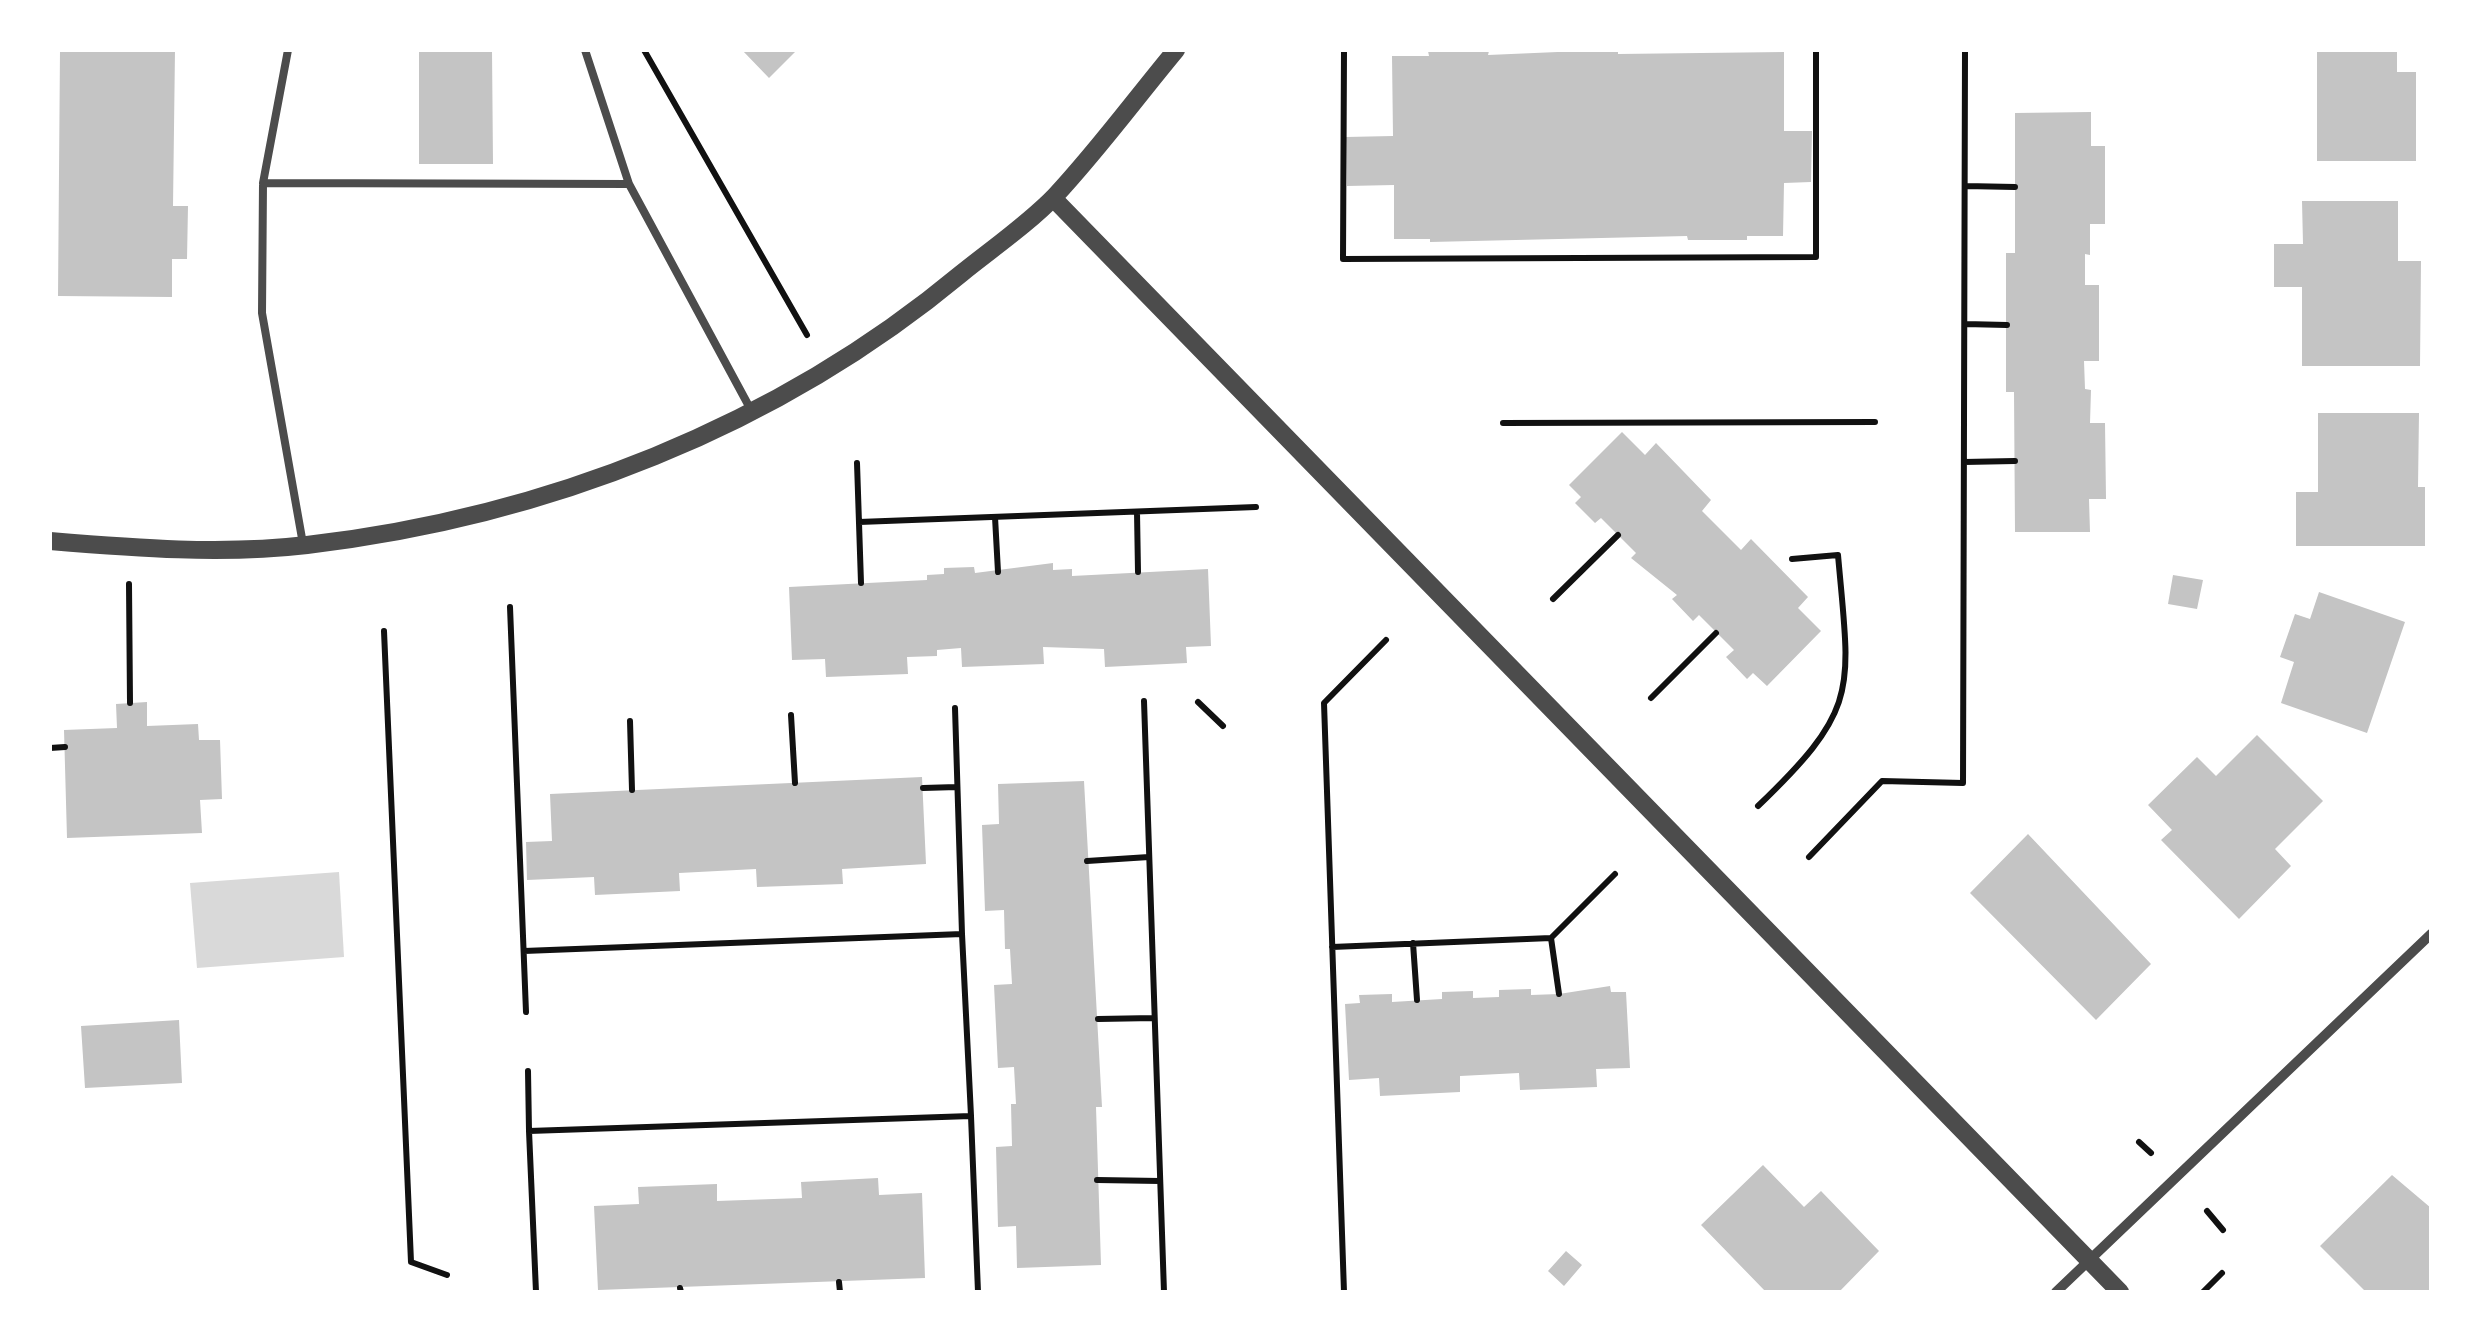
<!DOCTYPE html>
<html>
<head>
<meta charset="utf-8">
<style>
	body { margin:0 }
	#map { position:relative; width:2481px; height:1342px; overflow:hidden; background:#fff; font-family:Arial,sans-serif }
	canvas { display:block }
	.frame { position:absolute; inset:0; border:52px solid #fff; pointer-events:none }
</style>
</head>
<body>
<div id="map">
<canvas width="2481" height="1342"></canvas>
<div class="frame"></div>
</div>
<script>
const ctx = document.querySelector('canvas').getContext('2d');
ctx.lineJoin = 'round';
function fillPath(path, color) {
  ctx.fillStyle = color;
  ctx.fill(path, 'evenodd');
}
function trace(path, color, width, dash) {
  ctx.strokeStyle = color;
  ctx.lineWidth = width;
  ctx.lineCap = dash ? 'butt' : 'round';
  ctx.setLineDash(dash || []);
  ctx.stroke(path);
}
fillPath(new Path2D(`
	M339 872 344 957 197 968 190 883Z`), '#d9d9d9');
fillPath(new Path2D(`
	M60 50H175L173 206H188L187 259H172V297L58 296Z
	M419 50H492L493 164H419Z
	M742 50H797L769 78Z
	M1604 50H1618V54L1784 52V131H1812L1811 182 1784 183 1783 236H1747V240H1688L1687 236 1430 242V239H1394V185L1347 186 1346 137 1393 136 1392 56H1429L1428 51H1489L1488 55Z
	M2317 50H2397V72H2416V161H2317Z
	M2091 112V146H2105V224H2090V255L2085 254V285H2099V361H2084L2085 389 2091 390 2090 423H2105L2106 499H2089L2090 532H2015L2014 392H2006V253H2015V113Z
	M2302 201H2398V261H2421L2420 366H2302V287H2274V244H2303Z
	M2318 413H2419L2418 487H2425V546H2296V492H2318Z
	M1622 432 1645 455 1656 443 1711 500 1702 511 1741 550 1751 539 1808 597 1798 608 1821 631 1767 686 1753 673 1747 679 1726 657 1734 650 1699 615 1693 621 1672 599 1677 595 1631 558 1636 553 1601 518 1595 523 1575 503 1581 497 1569 485Z
	M1053 563V570L1072 569V576L1208 569 1211 646 1186 647 1187 663 1105 667 1104 649 1043 647 1044 664 962 667 961 648 937 650V656L907 657 908 674 826 677 825 659 792 660 789 587 927 580V575L944 574V568L974 567 975 573Z
	M2173 575 2203 580 2197 609 2168 604Z
	M2319 592 2405 622 2367 733 2281 703 2294 662 2280 657 2295 614 2310 619Z
	M147 702V726L198 724 199 740H220L222 799 200 800 202 833 67 838 64 730 117 728 116 704Z
	M2257 735 2323 801 2275 849 2291 866 2239 919 2161 840 2172 830 2148 805 2197 757 2216 776Z
	M922 777 926 864 842 869 843 884 757 887 756 869 679 873 680 891 595 895 594 877 527 880 526 842 552 841 550 794Z
	M1084 781 1102 1107H1096L1101 1265 1017 1268 1016 1226 998 1227 996 1147 1012 1146 1011 1104H1016L1014 1067 998 1068 994 985 1012 984 1010 949H1005L1004 910 985 911 982 825 999 824 998 784Z
	M2028 834 2151 964 2096 1020 1970 893Z
	M1610 986 1611 992H1626L1630 1068 1596 1069 1597 1087 1520 1090 1519 1073 1460 1076V1092L1380 1096 1379 1078 1349 1080 1345 1004 1360 1003 1359 995 1392 994V1002L1442 999V992L1473 991V998L1499 997V990L1531 989V995L1559 994Z
	M179 1020 182 1083 85 1088 81 1026Z
	M1763 1165 1804 1207 1821 1191 1879 1251 1839 1292H1766L1701 1225Z
	M2392 1175 2431 1208V1292H2366L2320 1246Z
	M878 1178 879 1195 922 1193 925 1278 598 1290 594 1206 639 1204 638 1187 717 1184V1201L802 1198 801 1182Z
	M1566 1251 1582 1265 1564 1286 1548 1271Z`), '#c4c4c4');
trace(new Path2D(`
	M644 50 807 335
	M1344 50 1343 259 1816 257V50
	M1965 186 2015 187
	M1965 324 2007 325
	M1503 423 1875 422
	M1964 462 2015 461
	M857 463 861 583
	M1137 512 1138 572
	M995 517 998 572
	M859 522 1256 507
	M129 584 130 703
	M1553 599 1618 535
	M510 607 526 1012
	M384 631 411 1262 447 1275
	M1651 698 1716 633
	M1144 701 1164 1292
	M1198 702 1223 726
	M955 708 962 934
	M791 715 795 783
	M630 721 632 790
	M50 748 65 747
	M923 788 957 787
	M1758 806C1861 707 1850 691 1838 555L1792 559
	M1809 857 1882 781 1963 783 1965 50
	M1087 861 1149 857
	M1551 938 1559 994
	M1413 943 1417 1000
	M1332 947 1551 938 1615 874
	M524 951 962 934 971 1116
	M1098 1019 1154 1018
	M528 1071 529 1131
	M2139 1142 2151 1153
	M1097 1180 1160 1181
	M2207 1211 2223 1230
	M839 1282 840 1292
	M680 1288 681 1292
	M536 1292 529 1131 971 1116 978 1292
	M1344 1292 1324 703 1386 640
	M2203 1292 2222 1273`), '#111', 6);
trace(new Path2D(`
	M585 50 629 184 751 410
	M263 183 288 50
	M303 544 262 313 263 183 629 184`), '#4c4c4c', 8);
trace(new Path2D(`
	M2056 1292 2431 934`), '#4c4c4c', 10);
trace(new Path2D(`
	M1053 198 2120 1292
	M50 541C135 548 222 555 307 545 546 517 777 427 962 273 993 248 1028 224 1055 196 1098 150 1136 98 1176 50`), '#4c4c4c', 18);
</script>
</body>
</html>
